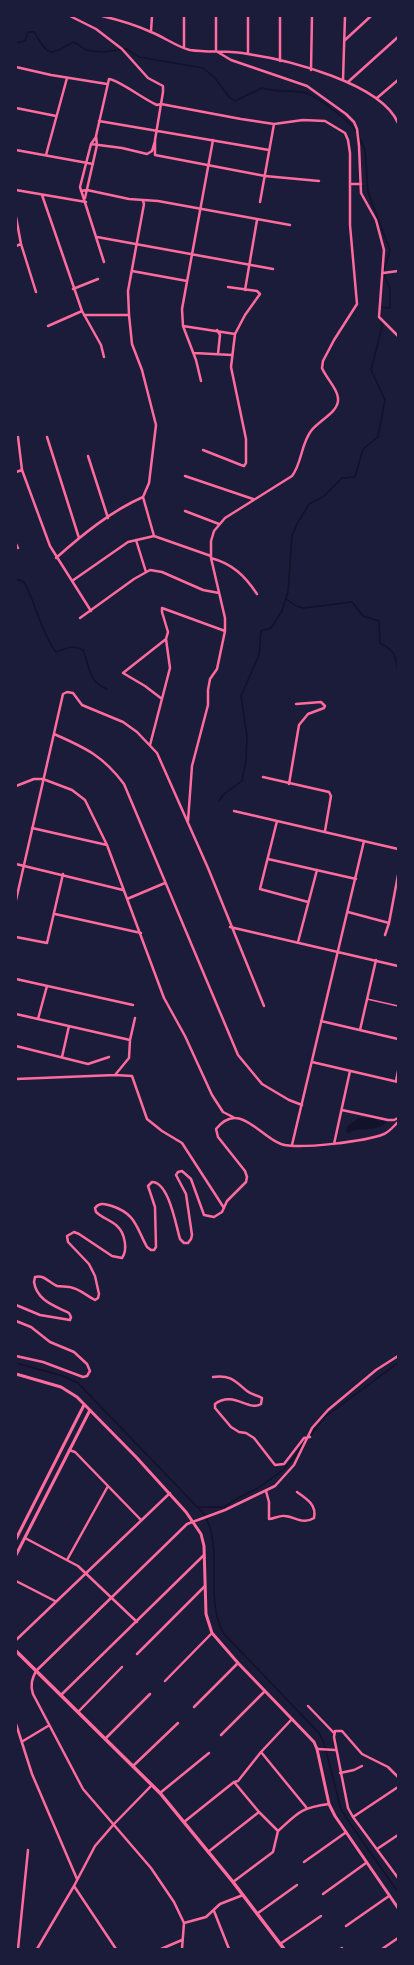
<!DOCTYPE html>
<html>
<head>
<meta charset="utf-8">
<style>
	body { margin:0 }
	#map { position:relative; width:414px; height:1965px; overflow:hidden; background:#1b1b3a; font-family:"Source Sans 3",sans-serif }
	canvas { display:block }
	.frame { position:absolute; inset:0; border:17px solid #1b1b3a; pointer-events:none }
</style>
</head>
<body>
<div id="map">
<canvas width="414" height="1965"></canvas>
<div class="frame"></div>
</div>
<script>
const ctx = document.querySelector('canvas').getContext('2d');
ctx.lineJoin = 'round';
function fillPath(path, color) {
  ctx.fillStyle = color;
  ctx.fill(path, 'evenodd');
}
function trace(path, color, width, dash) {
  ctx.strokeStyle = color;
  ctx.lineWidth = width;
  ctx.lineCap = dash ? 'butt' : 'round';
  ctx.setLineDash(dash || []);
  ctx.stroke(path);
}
fillPath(new Path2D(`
	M358 1118H374L378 1121H383L386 1123C370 1134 362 1125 349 1133L346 1131 348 1126Z`), '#12122b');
trace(new Path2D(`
	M16 43 25 41 28 32H34C49 56 48 57 73 42 79 44 82 49 87 50 102 54 112 50 127 49L139 57 203 68 215 78 229 97 235 101 262 88C275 92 288 90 302 92 314 93 349 121 356 131
	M358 134 365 150 368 192 390 250 384 270
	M380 307 390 308V288L383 273
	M16 579 24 582C36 604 41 632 56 652 65 649 73 644 83 650 90 667 88 682 107 689
	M286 599 296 606 304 608 352 602 363 616 379 621 380 643C395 651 396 655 398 672
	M219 801 224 794 242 781 246 760 247 737 241 696 259 655 261 631 271 628 282 611 288 592 292 536 297 524 309 504 324 496 342 478 355 477 363 449 378 437 385 400 371 370 382 327 380 311
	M16 1363 63 1376 78 1383 204 1514C225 1551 203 1597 224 1634L319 1733 324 1743 341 1809 349 1822 398 1892
	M310 1436 326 1416 398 1363
	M198 1507H224L238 1498 258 1488 283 1470 296 1455 304 1442`), '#12122b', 1.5);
trace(new Path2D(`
	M367 999 398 1006`), '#ff6b9d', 1.5);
trace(new Path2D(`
	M70 16 96 29 122 49 148 78 163 86V92L155 140V155L265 176 319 181
	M102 16C119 20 136 25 151 32 164 37 177 47 190 50 209 53 229 50 248 54 288 60 381 83 398 123
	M216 16V51L231 60 307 86 346 114 354 122 357 129 359 146 361 193 376 220 384 250 379 317 398 336
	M151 31 152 16
	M345 40 371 16
	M184 47V16
	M248 53V16
	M280 61V16
	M16 67 51 75 107 84
	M311 70 312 16
	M343 80 345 16
	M348 82 398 37
	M377 98 398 80
	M16 108 56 116
	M99 121 269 150
	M96 137 91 144 80 187 104 262
	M91 144 122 148 147 154 152 151 155 141
	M16 150 93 164
	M46 155 67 78
	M351 184H361
	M16 190 86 202
	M81 191 87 190 129 199 158 201 290 225
	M42 195 82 311 101 345 104 357
	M85 198 97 145 96 136 109 79C117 79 145 100 157 105L161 104 241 119 274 124 303 120 325 121 345 133 348 140 350 153V225L357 304 334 340 323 361 322 368C326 378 339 390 338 401 337 413 318 421 311 431 301 444 302 463 292 476L225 518 214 531 211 541V558L225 618V631L217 669 210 679 208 690V705L192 766 188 821
	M143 201 144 204 128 291 129 315 132 344 142 370 156 425 149 483 143 497 154 536
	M260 202 274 124
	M16 217 21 244 36 292
	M97 237 273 269
	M16 246 21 244
	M132 271 187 281
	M383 273 398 271
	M73 289 98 279
	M245 290 257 220
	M84 315H129
	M48 326 82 311
	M183 326 235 334
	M217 330 220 335 218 354
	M194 353 232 355
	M201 381 196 360 183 326 182 309 213 140
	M18 437 22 470 50 546 91 611
	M47 437 79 538
	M203 450 241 465 244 466 246 463V439L231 367 235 334 245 315 260 294 257 291 228 287
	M88 456 108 518
	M16 472 22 470
	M185 476 253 499
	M185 511 219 524
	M136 540 146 572
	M16 544 18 548
	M56 558C82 535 111 511 143 497
	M211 558C233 564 245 576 257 594
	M72 581 128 542 154 536 211 556
	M80 618 134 579 150 570 162 572 203 590 219 593
	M162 699 145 686 123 673 166 639
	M54 734C86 748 103 756 124 784L238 1055 262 1084 289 1100 302 1105
	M150 745 170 668 166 639 168 632 162 612V608L225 631
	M263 777 329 792 331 796 325 831
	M289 784 299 725 308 714 324 708 325 706 321 702 296 704
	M16 786 34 779H43L72 790 85 800 107 845 164 998 185 1036 212 1095 223 1112 233 1117
	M234 811 398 849
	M277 821 260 889 308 902
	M32 828 107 845
	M268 859 356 879
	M16 864 123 890
	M127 899 165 883
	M16 900 63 694 67 692 73 693 82 705 123 722 137 732 157 753 208 868 264 1006
	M348 912 389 923
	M55 914 141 933
	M230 927 398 966
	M385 935 389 923 398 875
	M16 937 47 943 63 874
	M298 942 317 870
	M16 979 133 1005
	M16 1014 130 1040
	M38 1019 47 986
	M321 1021 398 1039
	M360 1030 376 960
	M16 1046 88 1064 109 1057
	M62 1057 69 1026
	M312 1062 398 1082
	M115 1075 129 1058 130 1040 135 1018
	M16 1079 115 1075 132 1076 147 1119 162 1131 182 1143 224 1208
	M396 1081 398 1071
	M342 1110 388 1120H394L398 1118
	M334 1144 350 1071
	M292 1145 364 841
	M16 1305 40 1315 70 1320 71 1317 69 1313C55 1306 37 1301 34 1282L35 1277C44 1274 49 1283 57 1286 62 1287 68 1286 73 1288 81 1290 87 1296 95 1300L98 1298 99 1294 95 1276 89 1264 68 1242 67 1236 74 1232 79 1234 112 1256 122 1258C128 1250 125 1233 117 1226 111 1220 102 1218 96 1212L95 1208C100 1202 104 1204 112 1206 136 1214 136 1227 147 1247L151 1250H154L156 1247 155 1207 148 1186 152 1182C169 1182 176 1226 180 1239L184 1243H188L191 1239 192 1235 186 1194 176 1175 178 1172 182 1171 191 1179 204 1215 214 1217 222 1212 227 1201 246 1182 247 1177 245 1171 218 1137 216 1129C239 1100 259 1136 281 1144 298 1150 367 1141 384 1134 389 1132 394 1126 398 1122
	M16 1321 31 1327 50 1342 74 1352 87 1364 90 1371 87 1376 83 1377 43 1362 16 1356
	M213 1377C231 1375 234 1380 247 1391 252 1395 257 1395 262 1398L261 1404C249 1412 233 1390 215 1404V1408L231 1427 239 1432 246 1433 254 1438 275 1465 284 1464 304 1438 310 1437
	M69 1450 75 1452 141 1520
	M266 1491 269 1502V1519C274 1519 279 1515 285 1516 296 1517 303 1525 314 1518 317 1505 307 1499 297 1492
	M25 1538 78 1566 137 1622
	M67 1560 108 1486
	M16 1581 55 1601
	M16 1640 170 1493
	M137 1654 205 1586
	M165 1681 212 1633
	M61 1695 204 1555
	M308 1706 334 1733
	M194 1707 238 1663
	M78 1712 122 1667
	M16 1724 32 1774 77 1879
	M221 1735 265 1691
	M105 1739 150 1694
	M23 1741 48 1726
	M317 1749 336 1750
	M261 1752 306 1807
	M133 1766 178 1723
	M340 1773 354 1770 362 1766
	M398 1777 388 1767 362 1754 342 1731H335L334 1737 348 1808 353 1817 398 1878
	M234 1782 259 1812 278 1831
	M160 1793 209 1753
	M353 1817 398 1787
	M184 1822 234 1782 238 1781 261 1752 292 1719
	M278 1831C299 1812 300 1808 329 1804
	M377 1849 398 1835
	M208 1852 259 1812
	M304 1862 345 1833
	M233 1882 273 1852 278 1831
	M74 1886 116 1949
	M323 1894 366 1863
	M214 1911 229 1949
	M258 1913 297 1885
	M184 1923 206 1917 220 1904 243 1895
	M346 1926 389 1896
	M280 1944 321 1916
	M18 1949 28 1850
	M37 1949 74 1886 95 1846 114 1824 152 1785
	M161 1949 182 1940
	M182 1949 184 1923 174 1902 151 1868 83 1789 33 1694C30 1685 32 1679 36 1671L187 1524 225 1510 275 1486 294 1465 312 1428 328 1410 376 1370 398 1356
	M340 1949 342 1948
	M382 1949 398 1938`), '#ff6b9d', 2.5);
trace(new Path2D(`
	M16 1374 61 1387 77 1397 137 1458 186 1512 201 1534 204 1546 206 1614 212 1633 238 1663 314 1742 317 1749 329 1804 335 1816 398 1908
	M16 1539 84 1405
	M16 1555 90 1410`), '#ff6b9d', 3);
trace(new Path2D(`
	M16 1651 160 1793 233 1882 284 1949`), '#ff6b9d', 3.5);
</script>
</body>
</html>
